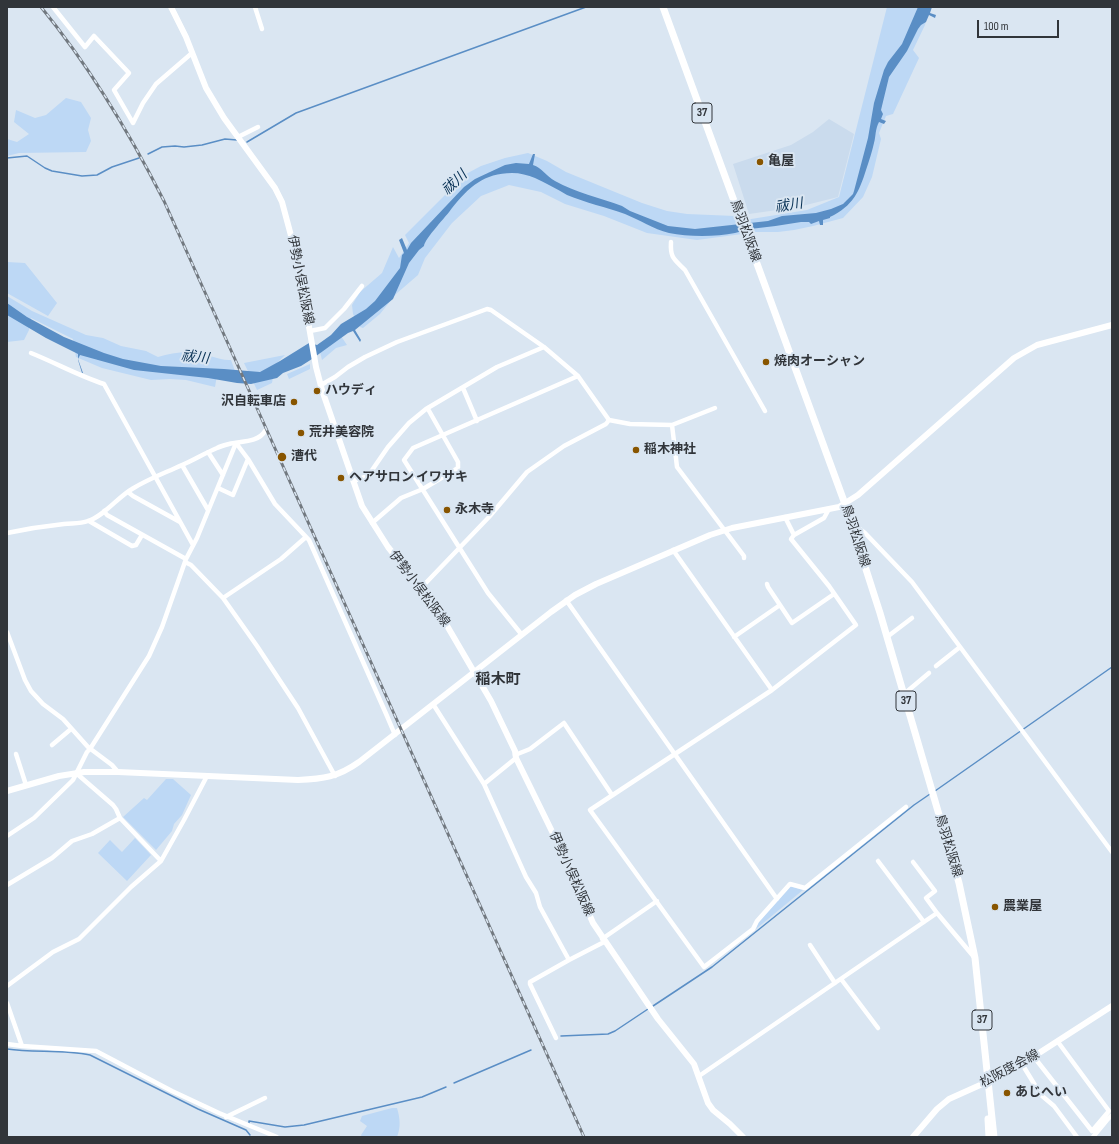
<!DOCTYPE html>
<html>
<head>
<meta charset="utf-8">
<style>
	body { margin:0 }
	#map { position:relative; width:1119px; height:1144px; overflow:hidden; background:#dae6f2; font-family:"Sofia Sans Condensed",sans-serif }
	canvas { display:block }
	.frame { position:absolute; inset:0; border:8px solid #31353a; pointer-events:none }
	.scale { position:absolute; left:977px; top:20px; width:82px; height:18px; box-sizing:border-box; border:2px solid #31353a; border-top:0; padding-left:5px; font-size:12px; line-height:14px; white-space:nowrap; color:#31353a; -webkit-text-stroke:3px #dae6f2; paint-order:stroke }
</style>
</head>
<body>
<div id="map">
<canvas width="1119" height="1144"></canvas>
<div class="frame"></div>
<div class="scale">100 m</div>
</div>
<script>
const ctx = document.querySelector('canvas').getContext('2d');
ctx.lineJoin = 'round';
function fillPath(path, color) {
  ctx.fillStyle = color;
  ctx.fill(path, 'evenodd');
}
function trace(path, color, width, dash) {
  ctx.strokeStyle = color;
  ctx.lineWidth = width;
  ctx.lineCap = dash ? 'butt' : 'round';
  ctx.setLineDash(dash || []);
  ctx.stroke(path);
}
function label(font, color, halo, rows, align = 'center') {
  ctx.font = font + ' "Sofia Sans Condensed","Noto Sans JP",sans-serif';
  ctx.lineWidth = 4;
  ctx.setLineDash([]);
  ctx.textBaseline = 'middle';
  ctx.strokeStyle = halo;
  ctx.fillStyle = color;
  for (const [text, x, y, turn = 0] of rows) {
    ctx.save();
    ctx.translate(x, y);
    ctx.rotate((+turn || 0) * Math.PI / 180);
    ctx.textAlign = isNaN(turn) ? turn : align;
    if (halo) ctx.strokeText(text, 0, 0);
    ctx.fillText(text, 0, 0);
    ctx.restore();
  }
}
fillPath(new Path2D(`
	M829 119 854 134 838 197 798 207 749 214 733 164 791 145 813 132Z`), '#cadbed');
fillPath(new Path2D(`
	M887 7H929L925 25 913 50 919 58 893 114 886 116 879 133 881 139 872 177 863 197 843 218 813 226 794 230 778 232H750L745 220 807 210 839 197Z
	M66 98 81 102 91 118 88 130 91 141 86 152 19 153 7 156V139L17 142 29 134 14 122 16 110 35 118 46 115Z
	M528 153 547 161 566 172 642 203 667 211 687 214 735 216 742 234 697 240 647 233 604 216 565 204 541 192 509 185 481 196 452 223 425 258 418 275 396 294 380 314 363 328 360 327 353 314 352 305 360 292 382 273 393 247 399 258 409 243 405 235 466 174 481 166 505 158Z
	M7 262 25 263 57 303 48 316 7 293Z
	M7 296 32 311 86 335 103 338 121 346 146 351 158 357C171 353 185 351 198 353 210 354 219 361 231 360L235 371 218 369 215 387 186 380 170 379 151 380 102 368 76 357 73 339 31 318 29 330 24 340 7 342Z
	M341 336 347 345 336 348 322 360 320 352Z
	M285 355 275 365 272 383 257 390 244 363Z
	M310 364V369L289 379 287 374Z
	M166 779H173L191 795 182 815 174 824 172 831 156 850 123 817 144 798 147 800Z
	M135 838 151 855 127 881 98 853 110 840 122 852Z
	M790 886 803 890 756 929 758 923Z
	M392 1108H397C400 1118 401 1127 397 1137H362L361 1135 367 1126 360 1121 362 1116Z`), '#bdd8f5');
fillPath(new Path2D(`
	M918 7H932L930 13 936 15 935 18 929 15 926 22 921 25 918 29 907 51 889 77 881 110 883 114 881 119 886 121 884 124 879 122C875 130 876 135 874 143 872 152 869 161 866 170 859 192 853 206 830 217V218L823 220V225H820L819 221 811 224 809 222H801C784 225 767 227 750 229 745 230 740 232 735 233 716 237 688 237 669 233 653 229 640 220 625 214 606 207 586 203 567 195 557 189 546 183 535 178 528 175 520 173 512 173 484 173 469 187 452 208 446 217 425 238 424 246L419 250 409 263 393 299 355 330 361 340 360 342 353 331 348 333 312 359 301 366 283 373 277 378 251 384 237 383 208 378 134 370 80 355 78 359 83 373H82L78 360V354L46 338 7 315V303L27 317 64 337 104 353 123 359 161 366 224 369 260 372 280 361 309 343 317 345 331 335 341 324 366 309 375 301 400 268 402 255 404 253 399 240 402 238 407 250 411 243 464 187 475 179 505 165 516 163 529 164 533 154H535L533 165C542 168 546 176 555 181 575 192 600 198 622 206L630 211 668 226 695 229 768 221 782 216 816 213 831 209 843 204 853 194 854 191 868 138 874 103 884 70 888 62 902 44Z`), '#5a8ec5');
trace(new Path2D(`
	M247 142 296 113 586 7
	M148 154 162 147 175 146 184 147 202 145 225 139 237 140
	M7 158 27 156 45 168 52 171 82 176 97 175 112 167 139 158
	M935 791 1112 667
	M653 1006 712 967 914 805 930 794
	M561 1036 608 1034 615 1031 648 1009
	M7 1049C34 1053 63 1049 90 1055L198 1109 246 1130 250 1135
	M454 1083 531 1050
	M249 1123V1121L285 1127 304 1125 422 1097 446 1087`), '#5a8ec5', 1.5);
trace(new Path2D(`
	M53 7 85 47 94 36 129 73 114 90 133 123
	M255 7 262 29
	M133 123 143 103 156 84 192 53
	M238 137 258 127
	M671 242C670 258 674 259 685 270L765 411
	M310 331 325 328 344 309 362 286
	M31 353C56 363 79 376 104 384L193 545
	M321 385 335 377 348 367 365 357 397 342 487 309 491 310 544 347 578 376 609 420 630 424 672 425 715 408
	M463 388 477 421
	M672 425 677 467 744 556V558
	M236 443 248 459 275 504 309 540 387 716 395 735
	M208 452 223 475
	M182 465 208 510
	M353 481 368 476 388 447 409 423 426 409 497 367 544 347
	M218 488 233 495 248 459
	M128 492 133 496 180 522
	M829 509 824 518 794 535 791 539 829 586 856 625 772 690 590 810 704 967 753 929 757 921 790 884 805 888 906 807
	M104 511 107 515 186 559
	M785 517 794 535
	M89 521 132 546 136 545 142 535
	M851 522 865 533 912 582 1112 852
	M372 523 401 498 423 489 458 468V462L428 409
	M7 533C26 529 45 526 64 524 72 523 80 524 88 521 104 516 118 497 132 489 148 479 165 473 182 465 194 460 205 453 217 448 221 446 225 445 229 444 240 441 258 443 265 431
	M673 550 772 690
	M185 562 191 565 223 598 257 646 298 708 335 776
	M767 584 768 587 792 623 834 594
	M421 588 489 517 527 472 564 446 606 424 609 420
	M223 598 281 559 306 537
	M566 600 777 899
	M7 632 25 680 31 691 43 704 63 719 88 747 112 765 118 772
	M522 635 488 593 404 460 413 448 578 376
	M734 637 780 605
	M887 637 912 618
	M936 666 960 647
	M904 694 929 673
	M433 704 484 784 526 877 536 893 540 907 569 960 604 942
	M52 745 71 729
	M16 754 26 785
	M515 755 530 749 564 723 612 795
	M76 773 113 805 116 809 120 818 161 861
	M484 784 516 758
	M7 836 34 818 73 780 87 752 90 749 149 656 162 627 186 559 197 538 236 443
	M878 861 924 922
	M913 862 935 891 926 898 937 913
	M7 885 52 858 72 841 92 834 120 818
	M602 939 657 901
	M810 945 835 983
	M841 979 878 1028
	M7 986 53 952 79 939 131 887 161 861 184 820 207 776
	M7 1003 22 1046
	M556 1038 530 984V982L569 960
	M7 1044 22 1046 96 1051 172 1091 219 1113 277 1137
	M1034 1057 1092 1131 1109 1111 1058 1042
	M1022 1064 1041 1095 1054 1106 1077 1137
	M699 1076 937 913 974 957
	M226 1117 265 1098
	M1093 1137 1107 1120 1111 1116`), '#fff', 4.5);
trace(new Path2D(`
	M171 7 186 37 206 88 224 118 275 188 282 202 297 258 316 367 322 390 362 506 388 547 425 593 446 624 491 701 515 751 516 758 565 858 593 923 658 1019 694 1064 708 1103 713 1110 730 1124 743 1137
	M7 791 59 776 84 772H118L298 780C323 779 338 777 359 762L551 612 575 595 596 584 710 535 732 528 839 507 858 495 1014 358 1037 345 1112 325
	M913 1137 937 1109 949 1099 998 1077 1022 1064 1112 1006`), '#fff', 6);
trace(new Path2D(`
	M663 7 845 504 880 613 959 883 975 958 994 1137
	M988 1119 989 1137`), '#fff', 7);
const rail = new Path2D(`
	M41 7C90 67 129 132 164 201L584 1137`);
trace(rail, '#727980', 3);
trace(rail, '#dae6f2', 1.5, [4.5]);
for (const [x, y, r, color] of [
	[760,162,4,"#850"],
	[766,362,4,"#850"],
	[317,391,4,"#850"],
	[294,402,4,"#850"],
	[301,433,4,"#850"],
	[636,450,4,"#850"],
	[282,457,5,"#850"],
	[341,478,4,"#850"],
	[447,510,4,"#850"],
	[995,907,4,"#850"],
	[1007,1093,4,"#850"]
]) {
  const dot = new Path2D();
  dot.arc(x, y, r, 0, 2 * Math.PI);
  ctx.fillStyle = color;
  ctx.fill(dot);
  trace(dot, '#dae6f2', 1.5);
}
for (const [x, y, w] of [
	[702,113,20],
	[906,701,20],
	[982,1020,20]
]) {
  const box = new Path2D();
  box.roundRect(x - w / 2, y - 10, w, 20, 3);
  ctx.fillStyle = '#dae6f2';
  ctx.fill(box);
  trace(box, '#31353a', 1);
}
label('bold 12px', '#31353a', null, [
	["37",702,113],
	["37",906,701],
	["37",982,1020]
]);
label('bold 13px', '#31353a', '#dae6f2', [
	["亀屋",768,162],
	["焼肉オーシャン",774,362],
	["ハウディ",325,391],
	["沢自転車店",286,402,"right"],
	["荒井美容院",309,433],
	["稲木神社",644,450],
	["漕代",291,457],
	["ヘアサロン イワサキ",349,478],
	["永木寺",455,510],
	["農業屋",1003,907],
	["あじへい",1015,1093]
], 'left');
label('13px', '#31353a', '#dae6f2', [
	["鳥羽松阪線",745,231,70],
	["伊勢小俣松阪線",300,280,79],
	["鳥羽松阪線",855,536,72],
	["伊勢小俣松阪線",419,589,53],
	["鳥羽松阪線",948,846,73],
	["伊勢小俣松阪線",571,874,66],
	["松阪度会線",1010,1069,-28]
]);
label('italic 14px', '#073054', '#dae6f2', [
	["祓川",455,183,-44],
	["祓川",789,206,-9],
	["祓川",195,358,6]
]);
label('bold 15px', '#31353a', '#dae6f2', [
	["稲木町",498,680]
]);
</script>
</body>
</html>
